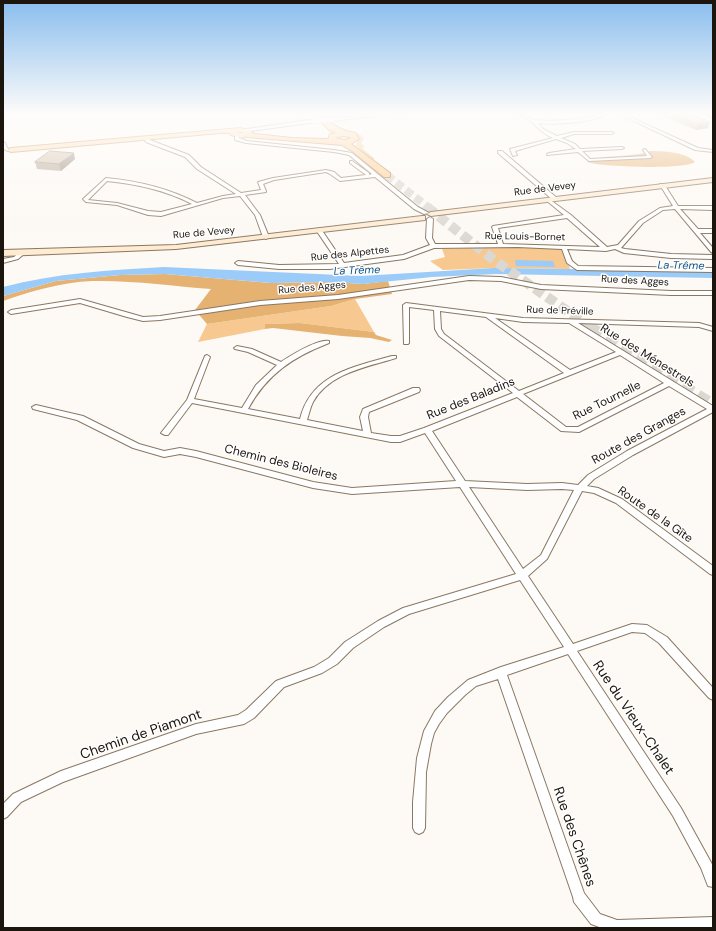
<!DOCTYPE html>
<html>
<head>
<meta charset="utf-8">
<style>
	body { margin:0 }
	#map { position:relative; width:716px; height:931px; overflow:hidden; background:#fdf9f4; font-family:"DM Sans",sans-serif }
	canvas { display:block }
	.frame { position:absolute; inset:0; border:4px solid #1c150d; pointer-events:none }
</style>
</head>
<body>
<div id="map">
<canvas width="716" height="931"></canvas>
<div class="frame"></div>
</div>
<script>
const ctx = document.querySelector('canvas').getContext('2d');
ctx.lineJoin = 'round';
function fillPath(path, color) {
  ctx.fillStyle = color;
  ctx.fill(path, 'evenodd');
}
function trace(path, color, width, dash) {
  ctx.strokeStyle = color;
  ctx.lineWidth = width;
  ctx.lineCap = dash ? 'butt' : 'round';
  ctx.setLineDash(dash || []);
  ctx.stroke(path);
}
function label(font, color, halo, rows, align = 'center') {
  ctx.font = font + ' "DM Sans",sans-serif';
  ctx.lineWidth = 3;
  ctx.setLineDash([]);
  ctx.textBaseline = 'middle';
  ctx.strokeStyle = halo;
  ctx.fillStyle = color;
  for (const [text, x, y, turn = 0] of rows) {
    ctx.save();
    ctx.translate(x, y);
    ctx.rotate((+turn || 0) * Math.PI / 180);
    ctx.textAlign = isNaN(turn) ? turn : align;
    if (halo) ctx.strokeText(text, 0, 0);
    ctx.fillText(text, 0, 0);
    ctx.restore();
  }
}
fillPath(new Path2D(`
	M327 121H331L344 130 356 132 362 136 364 139 361 143 365 147 362 148 375 159H372L356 146 357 136 346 133Z
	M498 247 563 249 570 269 494 268 443 270 430 261 445 257 442 249Z
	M355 299 374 332 300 323 265 324V329L198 342 207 324 331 306Z`), '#f7c88f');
fillPath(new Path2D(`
	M650 151C664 151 686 152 695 162 685 170 601 167 587 162 599 154 634 158 650 151Z
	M165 274 271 283 332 282 363 284 388 281 392 294 355 299 331 306 207 324 195 310 211 289C172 286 132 280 92 281 62 282 32 291 3 301V296L56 281 120 275Z
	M300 323 374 332 376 335 392 340 389 342 370 338 342 336 273 328 265 329V324Z`), '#e6b272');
fillPath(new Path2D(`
	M515 260 553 261 555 267 516 266Z
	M164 267 361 276 494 268 713 271V278L496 274 432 277 363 284 332 282 271 283 165 274 120 275 56 281 3 296V287C56 273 110 270 164 267Z`), '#9bcbf8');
trace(new Path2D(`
	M387 175 429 208`), '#dbd7d1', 8, [8, 4]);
trace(new Path2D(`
	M427 207 494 260 593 329`), '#dbd7d1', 10, [10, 5]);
trace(new Path2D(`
	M591 328 713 405`), '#dbd7d1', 12, [12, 6]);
const minor = new Path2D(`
	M518 113H522L534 120 549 121 580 119 607 113C596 123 553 125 538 123L543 129 557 136 574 132H612L614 133 612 134H574L561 138 575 144 580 149 622 147 624 148 622 149 582 151 590 159 647 156 643 150 645 149 652 157 650 158 589 161 578 152 547 155V154L549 153 576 149 567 143 556 139 515 151 517 155 513 156 510 149 553 138C544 134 540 130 534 124 531 120 523 117 518 113Z
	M617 113H621L698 148 713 150V152L695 150Z
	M235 134H237L239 138 247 141 334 150 352 153 418 207 429 213 424 214 414 209 375 177 340 181 330 174 326 172 274 180 263 184 266 191V192L245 195 260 215 269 237 266 239 263 237 255 215 240 196 223 198 161 216 148 215 117 205 86 202 83 199 106 178C138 181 168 188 197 203L223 196 236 194 197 169 185 157 146 142 144 138 146 137 150 140 189 155 201 167 241 193 261 190 258 182 273 178 326 170 334 172 341 178 366 175 350 163V161H352L369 173V175L372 174 349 155 334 152 246 143 235 140ZM107 181C137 184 165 190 192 204L161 212 148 211 117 203 88 200Z
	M3 142 5 143 9 151 5 150 3 147Z
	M498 151H502L557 198V200H553L498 153Z
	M660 184H664L678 206H713V210L680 209 698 229H713V233H700L713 248V253L711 252 675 209 663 210 643 223 621 248 625 249 671 254 713 255V259L671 258 624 253 615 249 606 251 567 249 572 261 578 266 713 268V272L577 270 567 263 562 249 518 247 434 248 404 259 330 269H279L238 265 235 263 238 261 279 265 339 264 316 230 319 228 321 229 344 263 403 255 430 245 426 238 427 219 430 217 433 219 432 238 435 244H498L492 227 493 226 564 215 547 201V199H549L571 215 607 247 618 245 639 221 660 208 673 206 660 185ZM567 218 600 247 503 244 498 228Z
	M20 252 25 253 18 259 3 263V259L14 257Z
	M469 276 501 277 541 285 671 291H713V295H671L541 289 501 281 469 280 338 299 260 305 160 320 143 321 127 317 80 303 11 314 8 312 11 310 80 299 143 317 160 316 260 301 338 295Z
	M406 303 523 318 699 323 713 327V331L699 327 578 323 713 406V412L633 455 594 479 587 486 598 488 622 499 713 566V575L710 574 616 503 594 493 582 491 547 559 528 576 573 644 632 624 647 625 667 637 713 688V700L709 698 659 643 645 633 632 632 577 651 681 808 713 866V887L708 886 701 868 673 816 568 654 507 675 584 893 600 914 617 920 713 917V928H602L591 924 574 902 573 897 498 679 476 686 465 695 447 713 439 724 434 733 431 744 426 772 425 828 423 832 419 834 415 832 413 828V802L417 758 424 731 435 711 448 697 468 680 501 667 564 647 520 580 409 614 384 627 353 648 337 664 322 673 284 687 254 718 244 724 196 734 63 782 21 802 7 817 3 819V804L13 794 61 771 196 724 238 715 246 710 276 681 314 667 329 658 345 642 378 621 403 608 516 574 460 487 352 494 313 488 196 457 180 454 164 457 133 448 77 420 33 409 32 407 36 405 83 416 139 444 164 451 180 448 196 451 313 482 352 488 456 481 425 433 400 442H391L192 403 168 435H165L161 433 187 400 205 356 207 355 210 357 194 399 242 408 256 385 277 365 248 352 235 349 234 348 237 346 252 349 281 362C292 355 317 339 329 341V343C293 357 267 374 248 409L300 419C311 374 353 367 392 356H396V358C367 367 329 373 313 402 310 408 309 414 307 420L363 431 360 417 363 409 413 388H419L420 390 419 392 369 412 368 417 371 433 391 436H400L424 428 513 393 439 336 435 329 434 310 409 307V343L408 344H404L403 305ZM440 311 486 317 564 373 519 391 444 334 441 329ZM495 318 523 322 569 323 616 352 570 370ZM620 355 664 383 578 427H566L523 394ZM669 386 707 409 627 451 588 475 578 485 562 483 527 484 465 481 432 431 517 397 561 431 579 432ZM469 487 527 490 562 489 574 490 541 555 523 569Z`);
const tertiary = new Path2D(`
	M387 113H402L333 121 330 119Z
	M315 119 317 122 243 132 240 130Z`);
const secondary = new Path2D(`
	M713 178V182L431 216 427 214 431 212Z
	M422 216H425V220L176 249 3 256V250L176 245Z`);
const primary = new Path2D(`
	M240 128 249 130 253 133 242 138 231 135 230 133H220L11 152 7 150 11 148ZM240 132 245 133H237Z`);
const trunk = new Path2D(`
	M312 113H319C332 124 338 130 355 133L359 139 351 144 390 173V177H384L352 151 342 145 247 137 243 135 247 133 292 138 328 139 330 134 336 133 329 130ZM342 136 350 137 351 138 345 140 335 138Z`);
trace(minor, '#8a7862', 2);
trace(tertiary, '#8a7862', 2);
trace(secondary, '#8a7862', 2);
trace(primary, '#ae8249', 2);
trace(trunk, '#ae8249', 2);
fillPath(minor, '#fff');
fillPath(tertiary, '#fff');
fillPath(secondary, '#feebd2');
fillPath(primary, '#fed7a5');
fillPath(trunk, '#feca87');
const rail = new Path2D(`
	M702 113 713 118`);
trace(rail, '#383129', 2);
trace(rail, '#fff', 1, [3.5]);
const tertiaryBridge = new Path2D(`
	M315 121 333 119`);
trace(tertiaryBridge, '#8a7862', 6, []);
trace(tertiaryBridge, '#fff', 5.5);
fillPath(new Path2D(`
	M655 113H689L708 128 696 130Z
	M75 159 61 171 37 169 35 162Z`), '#b3a28e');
fillPath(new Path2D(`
	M710 122 708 128 696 130 698 124Z
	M74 153 75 159 61 171 59 164Z`), '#928474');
const building = new Path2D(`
	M671 113H689L710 122 698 124Z
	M50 151 74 153 59 164 35 162Z`);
fillPath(building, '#d0bca5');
trace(building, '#928474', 1);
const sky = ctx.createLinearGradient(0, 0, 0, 243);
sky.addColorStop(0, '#89bdee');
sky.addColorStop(0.47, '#fefcfa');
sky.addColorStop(1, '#fefcfa00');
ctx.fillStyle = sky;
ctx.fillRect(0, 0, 716, 243);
label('10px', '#1c150d', '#fff', [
	["Rue de Vevey",545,189,-7],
	["Rue de Vevey",204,233,-5],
	["Rue Louis-Bornet",525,237,1],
	["Rue des Alpettes",350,254,-6],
	["Rue des Agges",635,281,3],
	["Rue des Agges",312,288,-5],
	["Rue de Préville",560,311,2]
]);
label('italic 11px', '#0e5285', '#fff', [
	["La Trême",681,266,1],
	["La Trême",357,271,-2]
]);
label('12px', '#1c150d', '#fff', [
	["Rue des Ménestrels",647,356,32],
	["Rue des Baladins",471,399,-22],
	["Rue Tournelle",607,401,-26],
	["Route des Granges",639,436,-29],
	["Chemin des Bioleires",281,463,14],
	["Route de la Gîte",655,515,35]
]);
label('14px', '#1c150d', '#fff', [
	["Rue du Vieux-Chalet",633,718,56],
	["Chemin de Piamont",141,735,-19],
	["Rue des Chênes",574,837,71]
]);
</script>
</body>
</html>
